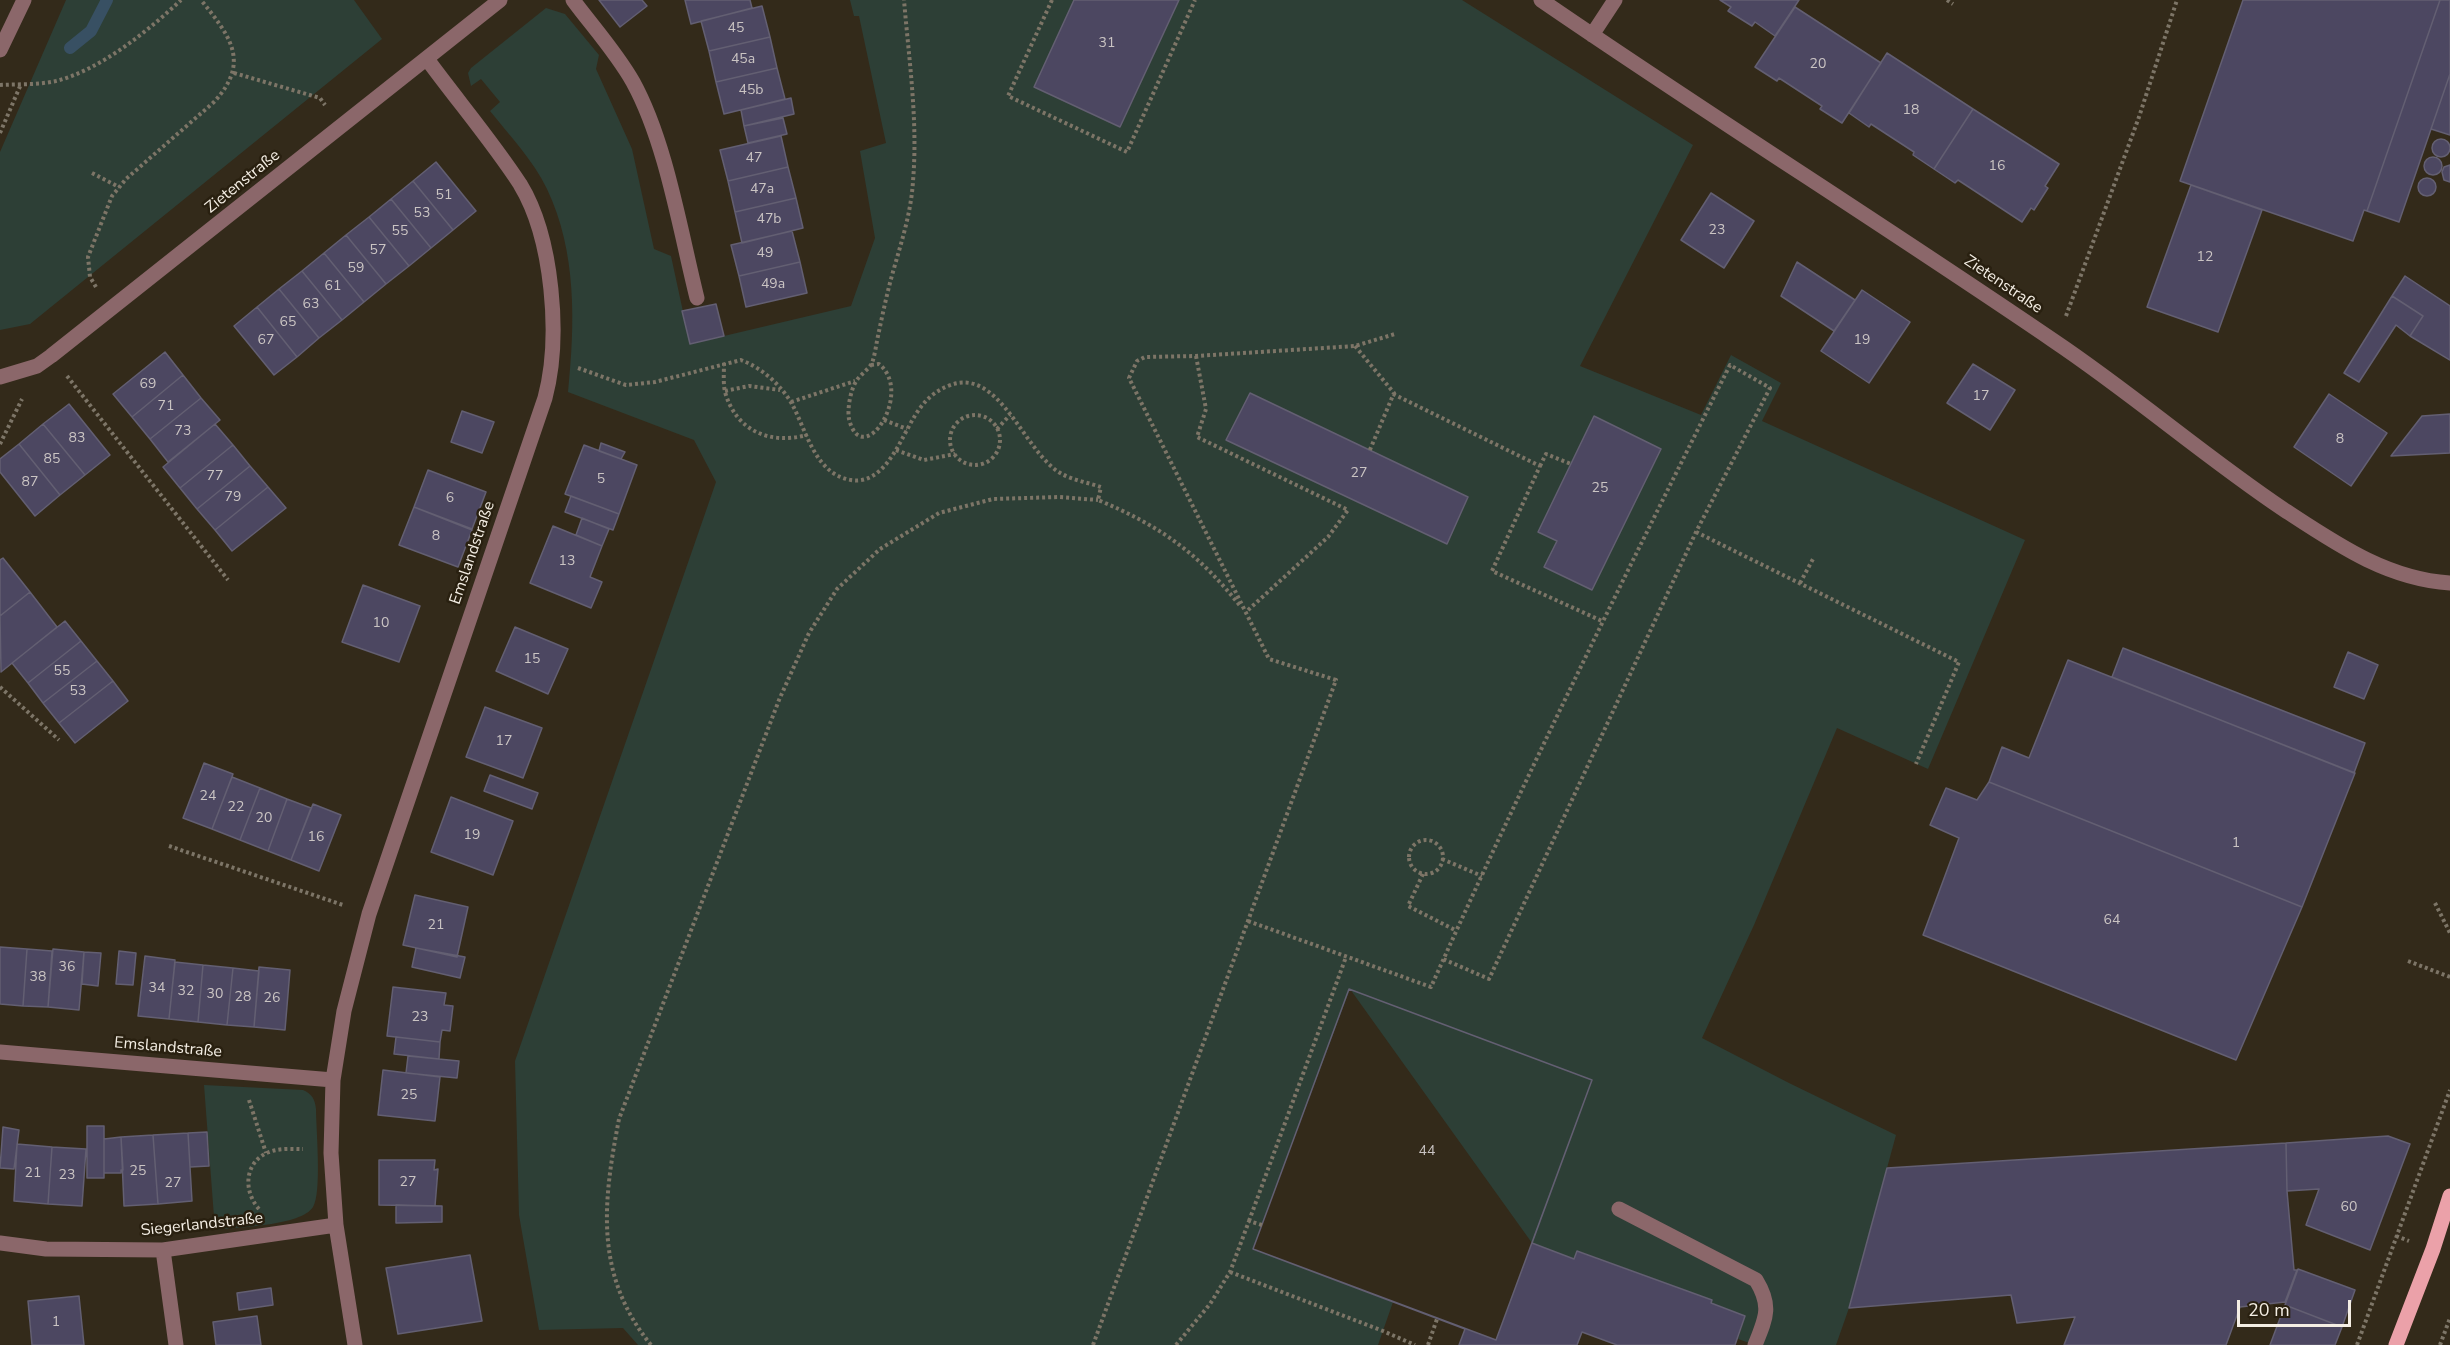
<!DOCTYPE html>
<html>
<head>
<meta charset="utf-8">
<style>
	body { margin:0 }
	#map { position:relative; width:2450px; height:1345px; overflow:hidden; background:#332a1a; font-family:"Nunito Sans",sans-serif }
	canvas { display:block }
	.scale { position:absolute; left:2237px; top:1300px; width:114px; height:27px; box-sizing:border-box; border:3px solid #f4eee4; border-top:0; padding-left:8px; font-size:18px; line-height:21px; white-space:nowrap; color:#f4eee4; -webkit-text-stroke:4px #292010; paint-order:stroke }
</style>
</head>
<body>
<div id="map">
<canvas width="2450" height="1345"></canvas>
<div class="scale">20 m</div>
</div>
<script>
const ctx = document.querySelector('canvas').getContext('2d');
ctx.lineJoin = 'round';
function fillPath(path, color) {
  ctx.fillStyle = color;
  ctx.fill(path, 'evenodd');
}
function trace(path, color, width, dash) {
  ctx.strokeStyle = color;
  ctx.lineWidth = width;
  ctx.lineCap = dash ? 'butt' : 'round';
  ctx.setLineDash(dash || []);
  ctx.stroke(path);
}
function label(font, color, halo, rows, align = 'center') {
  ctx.font = font + ' "Nunito Sans",sans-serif';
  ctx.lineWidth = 5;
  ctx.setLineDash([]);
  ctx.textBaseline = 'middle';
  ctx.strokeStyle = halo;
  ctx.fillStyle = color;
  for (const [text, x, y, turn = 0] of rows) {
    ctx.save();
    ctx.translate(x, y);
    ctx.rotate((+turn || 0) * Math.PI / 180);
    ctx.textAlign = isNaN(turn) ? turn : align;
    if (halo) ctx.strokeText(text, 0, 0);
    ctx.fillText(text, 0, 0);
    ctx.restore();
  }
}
fillPath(new Path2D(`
	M66 0H354L382 39 30 324 0 330V152Z
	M850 0H1462L1693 145 1580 366 1701 415 1731 355 1781 383 1762 421 2025 540 1928 769 1837 728 1754 925 1702 1038 1789 1083 1896 1135 1849 1308 1836 1345H1755L1738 1339 1745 1316 1711 1303 1712 1300 1578 1251 1574 1259 1532 1243 1350 989 1253 1249 1393 1302 1378 1345H638L623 1328 539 1330 519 1215 515 1061 716 482 694 440 568 392C575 324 577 252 547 189 533 160 510 136 490 111L500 102 481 79 471 86 468 73 471 68 546 8 565 14 599 55 596 69 632 149 654 249 671 256 690 344 851 306 875 238 860 151 886 143 859 16H854Z
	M204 1085 303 1090C312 1094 315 1099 316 1109 316 1129 322 1193 313 1207 301 1226 237 1227 215 1230Z`), '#2d3f36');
trace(new Path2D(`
	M70 48 91 31 107 0`), '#385063', 12);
const building = new Path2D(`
	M599 0H642L647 6 620 27Z
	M685 0H750L752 8 691 24Z
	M1074 0H1179L1120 127 1034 87Z
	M1720 0H1799L1775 36 1755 22 1752 26 1728 11 1731 7Z
	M2243 0H2440L2367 211 2364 210 2353 241 2180 181Z
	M2440 0H2450V74L2399 222 2367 211Z
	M762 6 770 37 709 51 701 21Z
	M1795 7 1881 63 1842 123 1820 109 1822 106 1779 78 1777 81 1755 67Z
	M770 37 777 68 716 82 709 51Z
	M1887 53 1973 109 1934 169 1913 155 1914 152 1871 124 1869 127 1849 113Z
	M777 68 785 99 724 114 716 82Z
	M2450 74V135L2431 129Z
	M791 98 794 114 744 126 741 110Z
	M1973 109 2059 164 2045 186 2048 188 2034 210 2031 208 2022 222 1958 180 1955 183 1934 169Z
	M783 118 787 134 748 143 744 126Z
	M781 136 788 167 728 181 720 150Z
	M2432 148a9 9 0 1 1 18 0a9 9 0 1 1-18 0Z
	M2424 166a9 9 0 1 1 18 0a9 9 0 1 1-18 0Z
	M436 162 476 211 453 230 413 181Z
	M2450 165V182L2444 180 2442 172 2444 167Z
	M788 167 796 198 735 212 728 181Z
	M2418 187a9 9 0 1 1 18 0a9 9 0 1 1-18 0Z
	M413 181 453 230 431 248 391 199Z
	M2191 185 2262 210 2218 332 2147 307Z
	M1711 193 1754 221 1724 268 1681 240Z
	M796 198 803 228 742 243 735 212Z
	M391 199 431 248 409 266 369 217Z
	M369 217 409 266 386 284 346 235Z
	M792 231 800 262 739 276 731 245Z
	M346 235 386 284 364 302 324 253Z
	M324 253 364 302 342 320 302 271Z
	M800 262 807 293 746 307 739 276Z
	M1797 262 1855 300 1834 331 1781 296Z
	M302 271 342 320 319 338 279 289Z
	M2405 276 2450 306V360L2410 336 2423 316 2392 296Z
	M279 289 319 338 297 357 257 307Z
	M1862 290 1910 322 1869 383 1821 351Z
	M2392 296 2423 316 2410 336 2396 325 2359 382 2344 373Z
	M716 304 724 336 690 344 682 311Z
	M257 307 297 357 274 375 234 326Z
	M165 352 183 375 132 417 113 394Z
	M1973 364 2015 390 1990 430 1947 403Z
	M183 375 201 398 150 439 132 417Z
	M1250 393 1468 497 1447 544 1226 440Z
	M2329 394 2387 433 2351 486 2294 447Z
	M201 398 220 420 168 462 150 439Z
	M69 404 110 455 85 475 43 424Z
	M462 411 494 422 482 453 451 442Z
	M2450 414V453L2391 456 2422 416Z
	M1594 416 1661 449 1592 590 1544 567 1557 541 1538 532Z
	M43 424 85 475 60 495 19 444Z
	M215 424 233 445 180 488 163 467Z
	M601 443 625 452 621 459 599 451Z
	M19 444 60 495 35 516 0 472V459Z
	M233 445 250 466 197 509 180 488Z
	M584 445 637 465 619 514 565 494Z
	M250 466 268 487 215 530 197 509Z
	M428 470 486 492 472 529 414 507Z
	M268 487 286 508 232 551 215 530Z
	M571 496 619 514 613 530 565 512Z
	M414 507 472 530 458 567 399 545Z
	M582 518 609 529 602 546 576 535Z
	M553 526 602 546 590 577 602 582 591 608 530 583Z
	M3 558 30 592 0 616V560Z
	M363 585 420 606 399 662 342 642Z
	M30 592 57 627 1 672 0 616Z
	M65 621 81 641 28 683 12 663Z
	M515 627 568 649 548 694 496 671Z
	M81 641 97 661 43 703 28 683Z
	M2123 648 2365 743 2354 773 2112 677Z
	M2348 652 2378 665 2364 699 2334 687Z
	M2068 660 2355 773 2302 907 1989 782 2002 747 2029 758Z
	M97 661 113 681 59 723 43 703Z
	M113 681 128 701 75 743 59 723Z
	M485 707 542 728 523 778 466 757Z
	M204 763 233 774 212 829 183 818Z
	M490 775 538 793 532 809 484 791Z
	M232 777 260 788 240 840 212 829Z
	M1989 782 2302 907 2236 1060 1923 935 1959 838 1930 825 1946 788 1977 800Z
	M260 788 287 799 268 851 240 840Z
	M451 797 513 821 493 875 431 852Z
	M287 799 311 808 291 860 268 851Z
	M313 804 341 815 319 871 291 860Z
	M415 895 468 907 457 957 403 945Z
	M0 947 27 949 23 1006 0 1004Z
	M416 948 465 957 460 978 412 967Z
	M27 949 52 951 48 1007 23 1006Z
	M53 949 84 952 79 1010 48 1007Z
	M119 951 136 953 133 985 116 984Z
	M84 952 101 953 98 986 82 984Z
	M145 956 175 960 169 1019 138 1016Z
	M175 962 203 965 198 1022 169 1019Z
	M203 965 233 968 227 1025 198 1022Z
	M259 967 290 970 285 1030 254 1027Z
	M233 968 259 971 254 1027 227 1025Z
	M393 987 446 993 444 1005 453 1006 450 1031 442 1030 440 1042 387 1036Z
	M1349 989 1592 1080 1532 1243 1574 1259 1577 1251 1712 1300 1711 1303 1745 1316 1735 1345H1617L1582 1332 1577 1345H1459L1465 1329 1253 1249Z
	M1349 989 1592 1080 1496 1340 1253 1249Z
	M396 1037 440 1042 439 1059 394 1054Z
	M408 1056 459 1061 457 1078 406 1073Z
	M383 1070 440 1077 435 1121 378 1115Z
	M87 1126H104V1178H87Z
	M3 1127 19 1130 14 1169 0 1168Z
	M207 1132 209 1166 190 1167 188 1133Z
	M188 1133 192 1201 158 1204 153 1135Z
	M153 1135 158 1204 124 1206 121 1137Z
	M2388 1136 2410 1144 2370 1250 2306 1225 2319 1189 2287 1191 2286 1143Z
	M121 1137 123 1170H121V1173H104V1139Z
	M2286 1143 2287 1191 2294 1270H2297L2285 1302 2240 1307 2226 1345H2064L2075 1317 2017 1323 2011 1295 1849 1308 1887 1168Z
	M17 1144 52 1147 48 1204 14 1201Z
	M52 1147 86 1149 82 1206 48 1204Z
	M379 1160H435L434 1170 438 1169 435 1206 379 1205Z
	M396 1205 442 1206V1222L396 1223Z
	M470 1255 482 1321 398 1334 386 1268Z
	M2298 1269 2355 1290 2342 1327 2285 1305Z
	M271 1288 273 1305 239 1310 237 1293Z
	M79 1296 84 1345H32L28 1301Z
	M2285 1305 2342 1327 2335 1345H2270Z
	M257 1316 261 1345H216L213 1322Z`);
fillPath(building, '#4c4761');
trace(building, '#635f72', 1.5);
trace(new Path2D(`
	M1052 0 1008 96 1127 152 1195 0
	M1947 0 1953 4
	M234 73 320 98 325 105
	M0 85C18 84 38 85 56 81 100 70 148 31 181 0
	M0 133 21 84
	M92 173 119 187
	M96 287 90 277 88 257 112 196 126 179 214 102C251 62 230 36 201 0
	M2066 316 2139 117 2177 0
	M1355 346 1394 393 1369 452
	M1196 356 1206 409 1197 437 1348 510 1328 537 1246 612
	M724 363C724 372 723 383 725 392 736 431 770 445 807 435
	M871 365 879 364C915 393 862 472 849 419 847 408 851 388 857 380 861 374 869 369 872 363 875 355 876 345 878 336 882 317 886 298 891 279 900 246 911 215 913 181 918 121 909 60 904 0
	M578 368 626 385 655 382 741 360C762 368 781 385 792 404 807 432 815 474 851 480 881 485 897 448 908 428 918 409 928 394 948 386 1000 364 1024 454 1062 474 1073 480 1089 483 1101 487L1098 500C1161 526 1199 554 1241 607
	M67 376 228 580
	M725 391 749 386 780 390
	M1393 394 1540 466 1492 571 1602 621
	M791 402 855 381
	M950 440a25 25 0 1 1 50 0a25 25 0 1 1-50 0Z
	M884 420 907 429
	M997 429 1010 415
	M0 444 22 399
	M896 450 924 460 955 454
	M1540 466 1546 454 1571 464
	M1696 532 1959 662 1916 764
	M1800 583 1813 559
	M0 687 59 740
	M1409 857a17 17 0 1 1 34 0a17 17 0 1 1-34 0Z
	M169 846 343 905
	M1442 859 1482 876
	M1423 874 1408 906 1455 930
	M2435 903 2450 933
	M1248 921 1431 987C1525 777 1627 571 1730 365L1770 388 1696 532 1489 979 1443 959
	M2408 961 2450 977
	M249 1100 266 1153
	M259 1209C243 1191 244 1162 269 1152 280 1148 292 1149 303 1149
	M1249 1221 1346 957
	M2396 1236 2409 1241
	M1230 1272 1383 1331 1415 1345
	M651 1345C594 1275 603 1202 619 1119L779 700 809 633 837 589 880 549 939 513 993 499 1059 497 1098 500
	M1093 1345 1336 680 1269 659 1129 378 1137 361 1145 357 1196 356 1355 346 1395 334
	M1176 1345 1210 1304 1230 1272 1249 1221 1262 1225
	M1428 1345 1437 1319
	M2357 1345 2450 1090
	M2440 1345 2450 1318`), '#7d7567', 4, [3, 3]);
trace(new Path2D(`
	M573 0C593 27 616 52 633 82 666 142 680 230 697 298
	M1541 0C1710 116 1884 225 2054 341 2133 394 2204 456 2283 509 2335 543 2386 579 2450 583
	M1592 35 1615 0
	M0 50 24 0
	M0 377 37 366 51 356 500 0
	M0 1052 333 1080
	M1619 1209 1756 1280C1772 1306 1766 1318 1755 1345
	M0 1243 46 1249 163 1250 336 1225
	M163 1250 176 1345
	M355 1345 336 1225 331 1153 333 1080 344 1011 369 914 545 398C561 338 553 238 520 184 492 141 457 100 427 59`), '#8b676a', 15);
trace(new Path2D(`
	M2396 1345 2433 1249 2450 1196`), '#eba1a9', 15);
label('14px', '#cac4c3', null, [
	["45",736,29],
	["31",1107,44],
	["45a",743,60],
	["20",1818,65],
	["45b",751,91],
	["18",1911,111],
	["47",754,159],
	["16",1997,167],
	["47a",762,190],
	["51",444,196],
	["53",422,214],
	["47b",769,220],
	["23",1717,231],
	["55",400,232],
	["57",378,251],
	["49",765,254],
	["12",2205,258],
	["59",356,269],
	["49a",773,285],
	["61",333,287],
	["63",311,305],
	["65",288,323],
	["67",266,341],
	["19",1862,341],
	["69",148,385],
	["17",1981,397],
	["71",166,407],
	["73",183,432],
	["83",77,439],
	["8",2340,440],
	["85",52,460],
	["27",1359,474],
	["77",215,477],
	["5",601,480],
	["87",30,483],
	["25",1600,489],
	["79",233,498],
	["6",450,499],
	["8",436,537],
	["13",567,562],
	["10",381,624],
	["15",532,660],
	["55",62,672],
	["53",78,692],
	["17",504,742],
	["24",208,797],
	["22",236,808],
	["20",264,819],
	["19",472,836],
	["16",316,838],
	["1",2236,844],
	["64",2112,921],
	["21",436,926],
	["36",67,968],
	["38",38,978],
	["34",157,989],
	["32",186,992],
	["30",215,995],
	["28",243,998],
	["26",272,999],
	["23",420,1018],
	["25",409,1096],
	["44",1427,1152],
	["25",138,1172],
	["21",33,1174],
	["23",67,1176],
	["27",408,1183],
	["27",173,1184],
	["60",2349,1208],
	["1",56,1323]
]);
label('16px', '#f4eee4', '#292010', [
	["Zietenstraße",243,182,-39],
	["Zietenstraße",2003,285,34],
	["Emslandstraße",473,553,-71],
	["Emslandstraße",168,1048,5],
	["Siegerlandstraße",202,1225,-6]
]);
</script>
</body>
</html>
